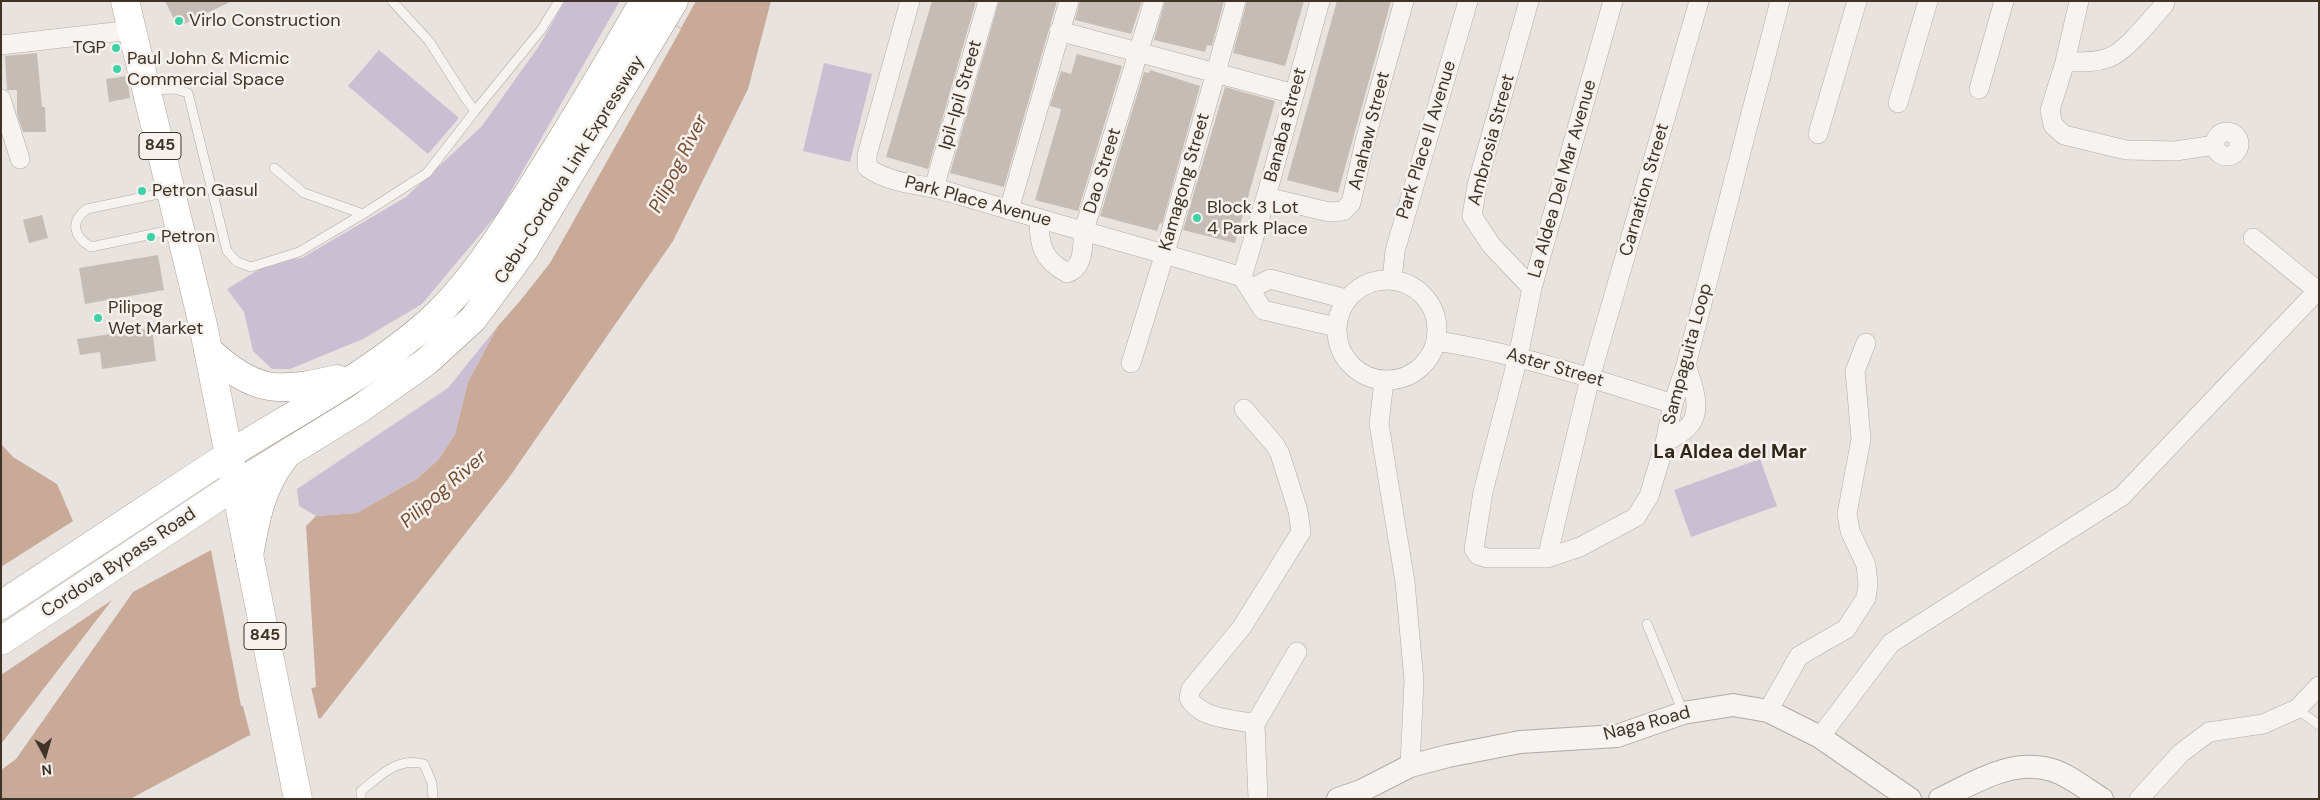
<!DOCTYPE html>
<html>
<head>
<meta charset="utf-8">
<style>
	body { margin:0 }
	#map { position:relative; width:2320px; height:800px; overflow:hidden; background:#e8e3de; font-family:"DM Sans",sans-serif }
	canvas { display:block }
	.frame { position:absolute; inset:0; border:2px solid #3f3327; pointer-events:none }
	.north { position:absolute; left:20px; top:730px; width:50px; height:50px; -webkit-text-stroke:4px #f6f1ed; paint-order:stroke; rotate:174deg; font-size:14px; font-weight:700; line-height:20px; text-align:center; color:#3f3327 }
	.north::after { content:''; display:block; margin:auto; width:18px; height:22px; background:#3f3327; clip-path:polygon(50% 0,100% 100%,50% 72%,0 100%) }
</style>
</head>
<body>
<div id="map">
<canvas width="2320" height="800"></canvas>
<div class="frame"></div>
<div class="north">N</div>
</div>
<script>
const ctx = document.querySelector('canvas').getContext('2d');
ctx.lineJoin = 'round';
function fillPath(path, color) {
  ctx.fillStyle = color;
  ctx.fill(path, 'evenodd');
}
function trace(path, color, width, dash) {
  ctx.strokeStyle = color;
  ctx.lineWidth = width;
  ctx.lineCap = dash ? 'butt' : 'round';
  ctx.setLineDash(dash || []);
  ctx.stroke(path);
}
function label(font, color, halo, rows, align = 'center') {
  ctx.font = font + ' "DM Sans",sans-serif';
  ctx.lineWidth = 5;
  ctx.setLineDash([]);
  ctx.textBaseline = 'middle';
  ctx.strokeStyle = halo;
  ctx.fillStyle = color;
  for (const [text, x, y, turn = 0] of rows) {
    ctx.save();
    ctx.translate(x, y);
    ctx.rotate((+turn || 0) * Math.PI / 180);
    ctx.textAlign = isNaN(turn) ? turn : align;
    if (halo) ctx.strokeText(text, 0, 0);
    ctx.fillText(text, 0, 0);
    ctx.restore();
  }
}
fillPath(new Path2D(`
	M565 1H620L499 212 422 304 363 339 290 369H272L253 351 244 312 227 289 273 261 302 258 406 197 482 126 539 46Z
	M379 50 459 118 428 154 348 86Z
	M824 63 872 74 850 162 803 151Z
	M498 326 468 382 455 434 439 459 418 478 357 513 316 516 299 506 297 489 448 388Z
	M1760 459 1777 506 1691 537 1674 490Z`), '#cabfd2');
fillPath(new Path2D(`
	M639 1H771L748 89 673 241 508 479 321 718 248 736 130 799H1V770L16 759 133 592 211 550 241 706 316 687 306 526 316 516 357 513 418 478 439 459 455 434 468 382 498 326 520 301 550 263 681 29Z
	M1 444 13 457 57 484 73 521 1 567Z
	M112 600 1 744V675Z`), '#c9aa98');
fillPath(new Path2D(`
	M639 1H696L681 28Z
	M311 687 319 721 251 737 242 703Z`), '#e8e3de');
fillPath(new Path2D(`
	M165 1H232L178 27Z
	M932 1H976L928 169 886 157Z
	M999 1H1057L1004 187 950 173Z
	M1080 1H1142L1131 34 1075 20Z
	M1165 1H1224L1212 46 1207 45 1205 52 1154 40Z
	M1247 1H1304L1285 66 1233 53Z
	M1337 1H1391L1338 193 1287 180Z
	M37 53 42 107H45L46 132H23L17 114V90H7L5 56Z
	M1077 54 1122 66 1078 211 1035 200 1060 114 1061 109 1050 106 1061 71 1071 74Z
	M1150 70 1200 86 1162 224 1160 223 1157 231 1100 216 1144 72 1149 73Z
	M127 76 130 98 109 102 106 79Z
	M1225 87 1275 101 1235 243 1183 230Z
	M42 215 48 238 29 243 23 220Z
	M158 255 164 290 85 304 79 268Z
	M152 328 156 361 102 369 100 352 80 355 77 339Z`), '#c5bdb5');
const service = new Path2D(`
	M392 1 429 41 466 99 475 111 541 30 559 1
	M149 90 175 89 188 93 227 251 237 262 251 267 299 252 363 214 427 173 475 111
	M274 168 304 193 363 214
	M168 192 87 209C69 222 74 237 91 247L176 229
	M1647 624 1683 712
	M2297 709 2319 725
	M361 799V791C381 775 397 757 424 764L432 783 433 799`);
const minor = new Path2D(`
	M910 1 867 155V167C889 184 920 184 946 191 1044 221 1143 247 1242 277L1263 310 1336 327
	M1529 1 1477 185 1472 216 1491 245 1532 288
	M1613 1 1532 288 1518 357 1483 492 1474 549 1478 555 1487 558H1547L1580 547 1636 517 1649 496 1665 443 1673 404 1686 365 1780 1
	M2079 1 2065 62 2050 110 2053 125 2064 135 2126 150 2175 151 2215 145
	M1059 31 1294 94
	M1 45 132 30
	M2065 62C2079 62 2094 63 2108 58 2126 52 2150 20 2164 5L2165 1
	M1979 89 2004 1
	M1 99 20 159
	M1898 103 1928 1
	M2215 144a12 12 0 1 1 24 0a12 12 0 1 1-24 0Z
	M1818 134 1857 1
	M934 188 988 1
	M1266 197 1329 212 1343 211 1351 203 1365 141 1404 1
	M1009 210 1069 1
	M1039 219C1039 245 1042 259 1067 273 1085 267 1082 246 1084 230L1154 1
	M2253 238 2319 292
	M1242 277 1266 197 1320 1
	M1337 330a50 50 0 1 1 100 0a50 50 0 1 1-100 0Z
	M1392 280 1395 251 1468 1
	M1250 289 1270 279 1346 299
	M1436 341C1517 353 1595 379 1673 404
	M1131 363 1165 253 1236 1
	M1384 381 1379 424 1405 582 1414 681 1410 766
	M1244 409 1275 445 1280 454 1298 511 1301 532 1242 627 1191 689 1189 698C1200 719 1233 719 1255 724
	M1665 443C1672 438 1682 433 1688 427 1704 411 1692 383 1686 365
	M1547 558 1590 378 1699 1
	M1768 711 1799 656 1846 629 1866 598 1868 584 1866 565 1850 531 1847 514 1861 439 1855 371 1866 343
	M1820 737 1891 643 2122 496 2319 289
	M1258 799 1255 724 1297 652
	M2139 799 2181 753 2209 732 2263 724 2297 709 2319 686`);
const tertiary = new Path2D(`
	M1338 799 1361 791 1410 766 1448 756 1520 742 1617 736 1683 713 1733 705 1768 711 1820 737 1910 799
	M1940 799C1976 782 2012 758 2052 770 2069 775 2087 790 2102 799`);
const primary = new Path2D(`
	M125 1 203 325 298 799
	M1 605 230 454
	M1 641 236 485`);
const motorway = new Path2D(`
	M208 350C255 393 277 393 337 379
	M230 454C295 413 370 374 428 323 469 286 499 238 529 192 569 129 607 66 644 1
	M236 485 361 408 426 362 473 319 524 250 674 1
	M249 556C255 521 261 487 284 458`);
trace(service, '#b2aba3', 10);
trace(minor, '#b2aba3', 20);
trace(tertiary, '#b2aba3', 24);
trace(primary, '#b4a79d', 29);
trace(motorway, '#9f9185', 29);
trace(service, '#f6f3f1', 9);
trace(minor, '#f6f3f1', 19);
trace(tertiary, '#f6f3f1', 22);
trace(primary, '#fff', 28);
trace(motorway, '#fff', 28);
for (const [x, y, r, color] of [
	[179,21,5,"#3fd1a6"],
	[116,48,5,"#3fd1a6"],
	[117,69,5,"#3fd1a6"],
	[142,191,5,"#3fd1a6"],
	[1197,218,5,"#3fd1a6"],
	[151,237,5,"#3fd1a6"],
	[98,318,5,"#3fd1a6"]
]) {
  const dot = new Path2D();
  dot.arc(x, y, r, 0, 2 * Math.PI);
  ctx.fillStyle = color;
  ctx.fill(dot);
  trace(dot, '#f6f1ed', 2);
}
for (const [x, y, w] of [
	[160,146,42],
	[265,636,42]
]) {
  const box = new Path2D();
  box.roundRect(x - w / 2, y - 13.5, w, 27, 4);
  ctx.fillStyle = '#f6f1ed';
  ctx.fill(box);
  trace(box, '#3f3327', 1);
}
label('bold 16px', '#3f3327', null, [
	["845",160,146],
	["845",265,636]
]);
label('18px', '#3f3327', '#f6f1ed', [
	["Virlo Construction",189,21],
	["TGP",106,48,"right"],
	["Paul John & Micmic",127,59],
	["Commercial Space",127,80],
	["Petron Gasul",152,191],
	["Block 3 Lot",1207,208],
	["4 Park Place",1207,229],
	["Petron",161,237],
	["Pilipog",108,308],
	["Wet Market",108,329]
], 'left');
label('18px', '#3f3327', '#f6f1ed', [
	["Ipil-Ipil Street",961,95,-74],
	["Banaba Street",1286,125,-75],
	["Anahaw Street",1370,131,-76],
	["Park Place II Avenue",1427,140,-73],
	["Ambrosia Street",1492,140,-75],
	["Cebu-Cordova Link Expressway",570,170,-58],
	["Dao Street",1103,171,-73],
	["La Aldea Del Mar Avenue",1563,179,-74],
	["Kamagong Street",1185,182,-74],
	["Carnation Street",1645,190,-74],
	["Park Place Avenue",978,202,15],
	["Sampaguita Loop",1688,354,-75],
	["Aster Street",1555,368,16],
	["Cordova Bypass Road",119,563,-34],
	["Naga Road",1647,724,-15]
]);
label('italic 19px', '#744c30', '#f6f1ed', [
	["Pilipog River",679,164,-63],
	["Pilipog River",444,490,-41]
]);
label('bold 19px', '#302519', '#f6f1ed', [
	["La Aldea del Mar",1730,453]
]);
</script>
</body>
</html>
